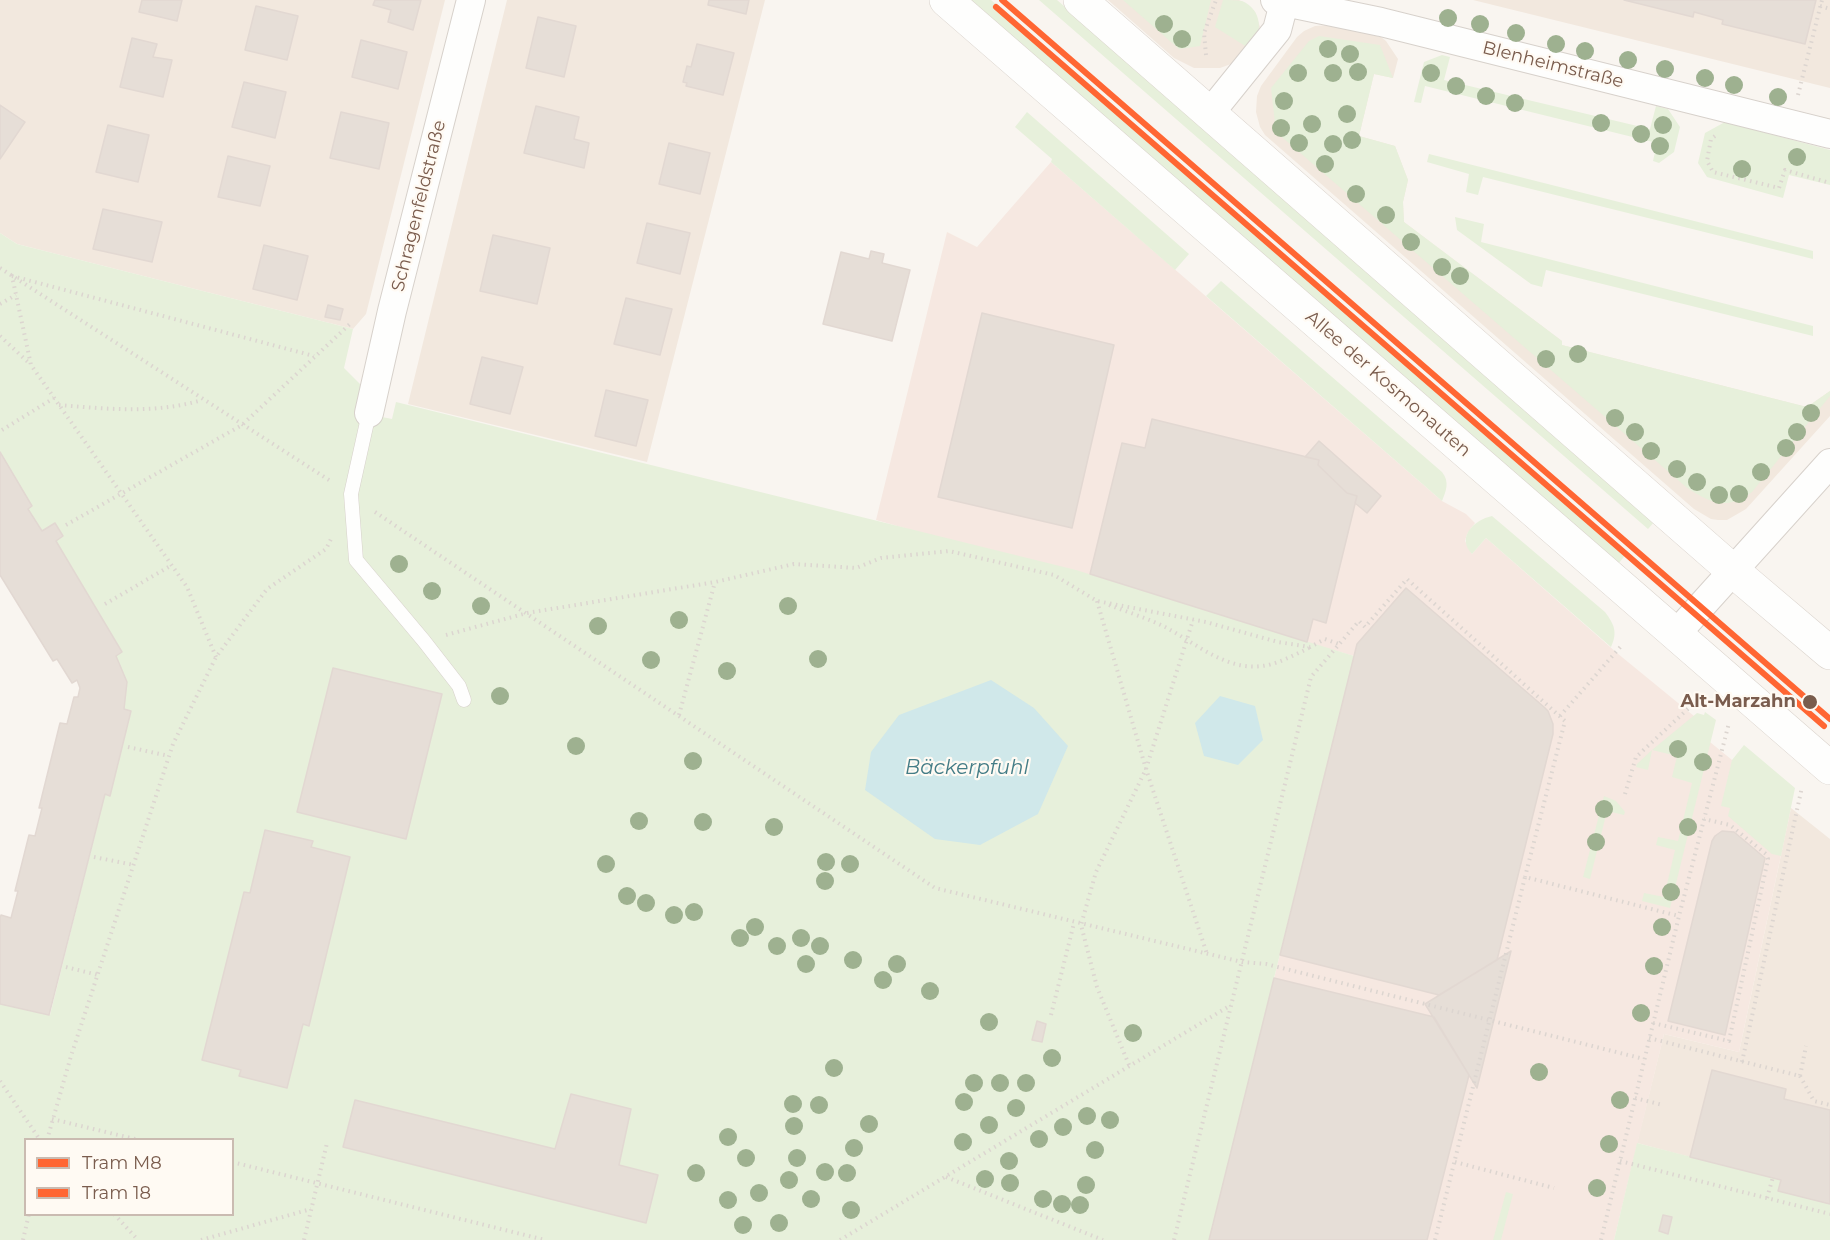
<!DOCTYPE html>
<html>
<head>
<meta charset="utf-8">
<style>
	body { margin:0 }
	#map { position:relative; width:1830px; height:1240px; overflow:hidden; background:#f9f5f0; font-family:Montserrat,sans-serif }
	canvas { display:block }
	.legend { position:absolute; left:24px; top:1138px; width:210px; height:78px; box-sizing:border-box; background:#fffaf3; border:2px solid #cabbb1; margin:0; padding:8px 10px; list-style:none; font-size:18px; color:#7a5c4d }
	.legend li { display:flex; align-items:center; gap:12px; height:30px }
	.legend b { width:30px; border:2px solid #cabbb1 }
</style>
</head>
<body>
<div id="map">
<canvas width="1830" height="1240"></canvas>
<ul class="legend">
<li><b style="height:8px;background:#f63"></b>Tram M8</li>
<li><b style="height:8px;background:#f63"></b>Tram 18</li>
</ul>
</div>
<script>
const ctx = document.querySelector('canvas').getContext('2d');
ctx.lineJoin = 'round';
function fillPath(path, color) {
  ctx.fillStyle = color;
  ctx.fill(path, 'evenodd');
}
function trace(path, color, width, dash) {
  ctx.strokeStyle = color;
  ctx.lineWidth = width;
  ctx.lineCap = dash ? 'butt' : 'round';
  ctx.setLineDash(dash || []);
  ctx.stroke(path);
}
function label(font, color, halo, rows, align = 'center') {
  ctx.font = font + ' Montserrat,sans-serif';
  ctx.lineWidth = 4.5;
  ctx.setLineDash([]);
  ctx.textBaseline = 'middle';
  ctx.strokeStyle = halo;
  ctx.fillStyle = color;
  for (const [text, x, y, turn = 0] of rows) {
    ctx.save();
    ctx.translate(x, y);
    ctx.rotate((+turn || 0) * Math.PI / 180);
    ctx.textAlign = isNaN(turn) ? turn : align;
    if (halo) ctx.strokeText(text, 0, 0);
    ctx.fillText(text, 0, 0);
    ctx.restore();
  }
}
fillPath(new Path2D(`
	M0 0H445L366 314 353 329 17 244 0 233Z
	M507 0H765L647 462 408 404Z
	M1108 0H1239L1248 5 1255 12 1260 27 1238 59 1231 64 1220 68H1194L1174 58Z
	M1473 0H1830V88Z
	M1330 25 1381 37 1386 41 1398 59 1393 78 1374 74 1359 136 1395 146 1408 180 1403 202 1404 222 1562 341V345L1807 407 1830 391V416L1746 509 1727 520H1718L1711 519 1694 509 1265 135 1260 127 1256 112 1257 96 1261 86 1297 37 1304 31 1315 26Z
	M1791 808 1830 839V1204L1778 1191 1690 1157 1637 1143 1664 1034 1739 1052Z`), '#f2e8de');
fillPath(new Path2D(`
	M1051 162 1442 501 1466 514 1475 523 1467 534 1465 541 1472 554 1486 538 1617 653 1694 716 1696 717 1694 729 1791 808 1739 1052 1664 1034 1614 1240H1209L1354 656 876 520 947 232 977 247Z`), '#f6e8e1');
fillPath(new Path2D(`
	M971 0H991L1627 553 1619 563Z
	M1039 0H1057L1655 521 1648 529Z
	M1123 0H1211L1200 46 1179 49Z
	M1223 0C1229 0 1236 0 1242 1 1263 10 1263 34 1250 49L1215 27Z
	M1319 36 1380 45 1393 78 1374 74 1359 136 1395 146 1408 180 1403 202 1404 222 1562 341V345L1807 407 1830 391V396L1752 492C1727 511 1710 503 1686 487L1276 132 1271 88 1309 41Z
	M1442 55 1450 57 1444 80 1650 129 1656 106 1668 109 1680 127 1674 152 1659 163 1653 161 1657 143 1425 86 1421 103 1414 102 1424 62Z
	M1027 112 1189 254 1175 270 1051 162 1052 159 1015 127Z
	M1725 122 1830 150V185L1789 175 1783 198 1707 177 1698 163 1705 133Z
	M1429 154 1813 251V259L1483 177 1478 195 1466 192 1469 174 1427 162Z
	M1455 217 1484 224 1481 242 1813 326V336L1546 270 1542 287 1531 284 1457 230Z
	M0 233 17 244 353 329 344 368 363 387 362 413 392 419 396 402 1076 570 1354 656 1209 1240H0V1004L50 1015 105 794 110 795 131 712 124 709 127 682 116 656 56 541 55 524 42 531 28 509 32 506 0 452ZM26 1140H232V1214H26Z
	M1221 281 1442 472C1450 482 1446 491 1442 501L1206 296Z
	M1492 516 1605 612C1614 624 1618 632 1611 647L1486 538 1472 554C1456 537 1474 520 1492 516Z
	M1705 712 1716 720 1670 908 1642 901 1644 893 1664 897 1675 850 1656 845 1658 837 1678 841 1692 783 1672 777 1677 756 1652 750 1648 770 1636 767 1637 764 1652 750 1697 713 1704 715Z
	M1744 745 1795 788 1781 856 1772 854 1728 816 1730 808 1721 806 1732 760Z
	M1604 796 1616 801 1625 812 1624 815 1607 811 1590 879 1583 877Z
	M1637 1143 1781 1180 1779 1191 1830 1204V1240H1614Z
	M1506 1192 1513 1194 1501 1240H1493Z`), '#e7f0db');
fillPath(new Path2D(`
	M991 680 1034 708 1068 746 1038 814 980 845 935 839 865 790 871 752 899 715Z
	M1220 696 1255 706 1263 740 1238 765 1204 756 1195 723Z`), '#d0e8ea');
const building = new Path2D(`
	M142 0H182L177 21 139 12Z
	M375 0H421L413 30 388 22 391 10 373 5Z
	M709 0H749L746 14 708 5Z
	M1624 0H1816L1805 44 1722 24 1723 20 1694 12 1693 17Z
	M256 6 298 16 287 60 245 50Z
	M538 17 576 26 564 77 526 68Z
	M132 38 157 44 153 57 172 60 163 97 120 87Z
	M361 40 407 52 398 89 352 77Z
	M697 44 734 53 723 95 686 86 687 83 683 82 687 66 691 67Z
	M244 82 286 92 275 138 232 127Z
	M0 105 25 122 0 159Z
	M536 106 579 117 574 139 589 143 584 168 524 153Z
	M341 112 389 123 379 169 330 158Z
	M108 125 149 135 138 182 96 172Z
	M669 143 710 153 700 194 659 184Z
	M228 156 270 166 260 206 218 197Z
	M103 209 162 222 152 262 93 249Z
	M647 223 690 233 680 274 637 263Z
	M493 235 550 248 537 304 480 291Z
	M264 245 308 256 297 300 253 289Z
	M871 251 884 254 882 263 910 270 892 341 823 324 841 252 869 259Z
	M626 298 672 309 660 355 614 344Z
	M328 305 343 309 340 320 325 317Z
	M982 313 1114 345 1072 528 938 497Z
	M482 357 523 367 510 414 470 404Z
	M606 390 648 400 636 446 595 436Z
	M1152 419 1319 460 1318 465 1347 493 1357 496 1326 623 1313 619 1307 642 1090 574 1122 443 1145 448Z
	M1319 441 1381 496 1367 513 1355 503 1357 496 1347 493 1318 465 1319 460 1305 457Z
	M0 452 32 506 28 509 42 531 55 523 63 536 56 541 122 652 116 656 127 682 124 709 131 711 110 796 105 794 49 1015 0 1004V918L1 915 11 918 18 891H15L29 835 35 836 42 808H39L60 723 67 724 74 697H78L80 688 77 680 72 683 57 659 53 661 0 575Z
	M1406 588 1544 707 1548 711 1553 724V734L1497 960 1439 995 1280 955 1357 644Z
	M333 668 442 694 406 839 297 812Z
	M265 830 313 841 311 847 350 857 309 1026 303 1024 287 1088 239 1076 241 1070 202 1060 244 892 250 893Z
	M1722 831 1734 832 1765 858 1725 1035 1668 1021 1712 841 1715 836Z
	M1511 951 1477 1088 1425 1004Z
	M1274 978 1434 1017 1469 1075 1427 1240H1209Z
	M1037 1021 1046 1024 1042 1042 1032 1040Z
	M1712 1070 1786 1089 1784 1099 1830 1110V1204L1778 1191 1781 1180 1690 1157Z
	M571 1094 631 1109 619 1165 658 1175 646 1223 343 1147 355 1100 555 1149Z
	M1663 1215 1672 1217 1668 1234 1659 1231Z`);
fillPath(building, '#e6ded7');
trace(building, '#e2d8d2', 1.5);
const service = new Path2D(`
	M369 413 351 494 356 560 424 641 459 686 464 700`);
const minor = new Path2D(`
	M1275 0 1381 22 1830 134
	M1210 113 1277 30 1284 3
	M369 413 392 311 471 0
	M1676 634 1830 463`);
const secondary = new Path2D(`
	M946 0 1830 768
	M1080 0 1732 570 1830 653`);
trace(service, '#d7d1cb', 15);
trace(minor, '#d7d1cb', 30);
trace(secondary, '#d9d2cb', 34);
trace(new Path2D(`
	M1820 6 1830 9
	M1206 55 1204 33 1216 0
	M1798 95 1822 0
	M1715 136 1711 139 1707 161 1713 172 1779 188 1785 170 1830 183
	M0 268 332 482
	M0 304 16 295
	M0 336 30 364
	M59 405C107 409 155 414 202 400
	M2 430 54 398
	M375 512 935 888 1242 962 1266 964 1644 1059
	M66 525 242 425 351 323
	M1097 601 1146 769 1207 954
	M105 604 172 565
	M1109 605C1127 612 1147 618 1165 627 1194 642 1226 671 1262 666 1278 664 1294 655 1309 648
	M446 635 527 613 715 582 794 564 856 568 881 558 949 551 1054 575 1097 601 1206 622 1278 642 1310 647 1325 639 1339 644
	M216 657 187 587 31 365 12 276 314 356
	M679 715 715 582
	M1560 716 1622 645
	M128 747 169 756
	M1625 794 1636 757 1691 706 1702 699
	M94 857 134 865
	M66 967 98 975
	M1051 1015 1074 923
	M1653 1023 1729 1041 1768 859 1766 854 1730 825 1704 819
	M1649 1038 1800 1076 1806 1046
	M1742 1062 1802 787
	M1129 1065 1097 987 1081 925 1096 872 1146 769 1193 620
	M1800 1076 1814 1101 1830 1105
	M0 1081 40 1140
	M1635 1098 1663 1105
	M52 1119 139 1140
	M47 1140 71 1056 173 744 216 657 267 589 326 549 331 539
	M1620 1161 1830 1214
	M232 1162 545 1240
	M1455 1162 1554 1188
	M946 1177 1103 1240
	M1767 1198 1773 1177
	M114 1214 138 1240
	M23 1240 29 1214
	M201 1240 311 1209
	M304 1240 327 1143
	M840 1240 1231 1005
	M1174 1240 1311 677 1359 621 1365 627 1407 579 1565 721 1525 877
	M1435 1240 1525 877 1679 916
	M1601 1240 1679 916 1729 723`), '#dcd5d0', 4, [1.5, 4.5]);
trace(service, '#fefefd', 14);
trace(minor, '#fefefd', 28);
trace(secondary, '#fefefd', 33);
trace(new Path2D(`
	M1002 0 1830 719`), '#f63', 6);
trace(new Path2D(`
	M996 7 1824 726`), '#f63', 6);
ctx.fillStyle = '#9eb190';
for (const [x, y] of [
	[1448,18],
	[1164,24],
	[1480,24],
	[1516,33],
	[1182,39],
	[1556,44],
	[1328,49],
	[1585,51],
	[1350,54],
	[1628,60],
	[1665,69],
	[1358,72],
	[1298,73],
	[1333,73],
	[1431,73],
	[1705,78],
	[1734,85],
	[1456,86],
	[1486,96],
	[1778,97],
	[1284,101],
	[1515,103],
	[1347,114],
	[1601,123],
	[1312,124],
	[1663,125],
	[1281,128],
	[1641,134],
	[1352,140],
	[1299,143],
	[1333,144],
	[1660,146],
	[1797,157],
	[1325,164],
	[1742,169],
	[1356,194],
	[1386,215],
	[1411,242],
	[1442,267],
	[1460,276],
	[1578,354],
	[1546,359],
	[1811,413],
	[1615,418],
	[1635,432],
	[1797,432],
	[1786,448],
	[1651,451],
	[1677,469],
	[1761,472],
	[1697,482],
	[1739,494],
	[1719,495],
	[399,564],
	[432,591],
	[481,606],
	[788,606],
	[679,620],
	[598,626],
	[818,659],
	[651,660],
	[727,671],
	[500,696],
	[576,746],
	[1678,749],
	[693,761],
	[1703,762],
	[1604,809],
	[639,821],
	[703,822],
	[774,827],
	[1688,827],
	[1596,842],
	[826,862],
	[606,864],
	[850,864],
	[825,881],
	[1671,892],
	[627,896],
	[646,903],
	[694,912],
	[674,915],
	[755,927],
	[1662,927],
	[740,938],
	[801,938],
	[777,946],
	[820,946],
	[853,960],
	[806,964],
	[897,964],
	[1654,966],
	[883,980],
	[930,991],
	[1641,1013],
	[989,1022],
	[1133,1033],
	[1052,1058],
	[834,1068],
	[1539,1072],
	[974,1083],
	[1000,1083],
	[1026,1083],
	[1620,1100],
	[964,1102],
	[793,1104],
	[819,1105],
	[1016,1108],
	[1087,1116],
	[1110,1120],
	[869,1124],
	[989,1125],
	[794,1126],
	[1063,1127],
	[728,1137],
	[1039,1139],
	[963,1142],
	[1609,1144],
	[854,1148],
	[1095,1150],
	[746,1158],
	[797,1158],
	[1009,1161],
	[825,1172],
	[696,1173],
	[847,1173],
	[985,1179],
	[789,1180],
	[1010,1183],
	[1086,1185],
	[1597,1188],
	[759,1193],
	[811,1199],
	[1043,1199],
	[728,1200],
	[1062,1204],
	[1080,1205],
	[851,1210],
	[779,1223],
	[743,1225]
]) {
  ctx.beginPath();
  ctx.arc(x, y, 9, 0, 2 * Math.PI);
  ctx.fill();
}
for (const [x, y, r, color] of [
	[1810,702,8,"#7a5c4d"]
]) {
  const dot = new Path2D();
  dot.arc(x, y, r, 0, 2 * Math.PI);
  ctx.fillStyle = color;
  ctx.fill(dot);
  trace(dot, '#fffaf3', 2);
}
label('18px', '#7a5c4d', '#fffaf3', [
	["Blenheimstraße",1553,65,14],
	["Schragenfeldstraße",419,206,-76],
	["Allee der Kosmonauten",1388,384,41]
]);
label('bold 18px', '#7a5c4d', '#fffaf3', [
	["Alt-Marzahn",1796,702]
], 'right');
label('italic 20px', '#437c86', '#fffaf3', [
	["Bäckerpfuhl",967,768]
]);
</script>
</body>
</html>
